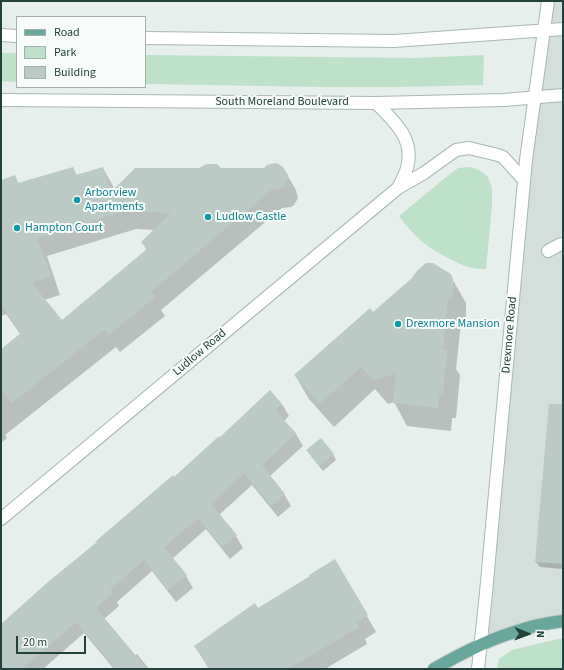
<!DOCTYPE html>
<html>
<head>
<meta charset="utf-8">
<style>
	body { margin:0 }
	#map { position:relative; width:564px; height:670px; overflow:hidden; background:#e6efec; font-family:"Source Sans 3",sans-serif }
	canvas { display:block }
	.frame { position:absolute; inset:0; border:2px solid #23423c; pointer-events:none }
	.legend { position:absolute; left:16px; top:16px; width:130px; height:72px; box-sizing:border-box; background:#f7fbf9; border:1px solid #a2b1ad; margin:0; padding:5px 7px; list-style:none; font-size:12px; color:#23423c }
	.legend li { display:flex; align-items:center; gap:8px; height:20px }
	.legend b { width:20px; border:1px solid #a2b1ad }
	.north { position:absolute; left:508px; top:614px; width:40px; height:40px; -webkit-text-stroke:3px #f7fbf9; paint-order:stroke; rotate:91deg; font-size:11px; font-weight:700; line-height:16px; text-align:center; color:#23423c }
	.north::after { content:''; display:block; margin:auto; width:14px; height:18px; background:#23423c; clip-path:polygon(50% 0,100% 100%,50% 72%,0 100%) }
	.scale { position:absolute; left:16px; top:636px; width:70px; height:18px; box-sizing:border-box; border:2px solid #23423c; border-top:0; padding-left:5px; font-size:12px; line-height:14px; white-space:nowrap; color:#23423c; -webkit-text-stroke:3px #f7fbf9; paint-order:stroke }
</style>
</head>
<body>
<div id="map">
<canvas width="564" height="670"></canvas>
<div class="frame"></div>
<ul class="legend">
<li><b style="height:5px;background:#69a69b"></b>Road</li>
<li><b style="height:11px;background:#bee1ca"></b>Park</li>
<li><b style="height:11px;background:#bbcac5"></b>Building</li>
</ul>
<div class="north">N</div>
<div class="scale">20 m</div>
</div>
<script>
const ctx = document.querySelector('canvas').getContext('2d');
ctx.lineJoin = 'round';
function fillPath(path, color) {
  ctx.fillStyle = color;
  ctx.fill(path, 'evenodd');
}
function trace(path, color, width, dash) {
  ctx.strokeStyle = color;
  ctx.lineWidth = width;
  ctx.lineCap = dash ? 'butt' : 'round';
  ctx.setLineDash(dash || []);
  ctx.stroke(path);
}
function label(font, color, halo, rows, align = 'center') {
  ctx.font = font + ' "Source Sans 3",sans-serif';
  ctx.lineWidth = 4;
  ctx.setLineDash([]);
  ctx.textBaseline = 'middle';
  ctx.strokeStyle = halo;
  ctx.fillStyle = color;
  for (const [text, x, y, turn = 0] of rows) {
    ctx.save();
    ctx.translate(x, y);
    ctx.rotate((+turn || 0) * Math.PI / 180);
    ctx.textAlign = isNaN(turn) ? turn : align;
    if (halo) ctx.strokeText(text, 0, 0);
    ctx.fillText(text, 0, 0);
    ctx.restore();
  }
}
fillPath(new Path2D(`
	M547 1H563V621L481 645Z`), '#d4dfdb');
fillPath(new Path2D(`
	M1 53H17V82L1 81Z
	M145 55 414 58 484 55 483 85 399 87H322L145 84Z
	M470 167 479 170 488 177 492 188V205L486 269C481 269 477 269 473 268 464 266 455 262 446 257 426 247 413 235 399 216L445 178 458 168Z
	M558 639H563V669H497L499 659 512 650Z`), '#bee1ca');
fillPath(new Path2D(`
	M73 168 77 176 103 168 113 186 114 190 220 169 285 171 296 190 298 198 294 205 291 207 282 208 161 310 165 316 120 352 116 347 5 435 7 438 1 443V350L21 335 6 314 1 316V181L15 176 19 184ZM136 229 156 230 143 243 147 251 62 321 44 300 60 295 47 256Z
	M450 275 466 303V318L461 323 456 369 460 375 456 418H452L451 431 407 426 394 402 388 404 375 389 334 427 309 399 295 375 373 313Z
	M282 404 289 416 284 421 296 434 303 446 270 476 284 494 291 506 278 517 252 485 219 515 236 536 243 548 230 559 206 529 172 559 186 576 193 588 176 602 152 571 117 602 119 606 104 619 135 656 137 654 149 669H114L84 633 43 669H1V625L174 478 219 438Z
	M563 420V569L540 567 536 562Z
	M333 454 336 460 323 471 311 456Z
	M335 560 376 632 365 639 367 644 325 669H209L195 646 311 577Z`), '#0003');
fillPath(new Path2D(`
	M276 163 280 165 283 167 288 175V179L284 187 280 189 271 190 151 292 155 297 109 335 104 330 12 403 1 389V349L21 333 1 305V180L15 175 18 183 73 167 76 175 103 167 111 192 135 168H199L206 164H217L221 168H264L267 165 271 164ZM125 211 171 213 141 242 147 249 62 320 32 283 51 276 37 238Z
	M426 263H433L451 274 453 279V294L448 299 443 350 447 351 443 395H439L438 408 393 403 396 373 374 381 361 367 320 404 294 375 370 308 373 312 412 278 416 272Z
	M270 390 282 404 275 410 296 433 262 465 285 494 271 506 244 473 211 504 237 535 222 547 198 518 164 547 187 575 168 590 144 560 110 590 113 593 96 608 147 669H116L76 622 22 669H1V624L48 582 97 542 96 541 173 475 174 477 219 436 220 437Z
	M549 404H563V564L535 562Z
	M321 438 334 454 319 466 306 450Z
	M335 559 368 615 356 622 359 627 288 669H210L194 646 255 603 258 608 310 576 309 575Z`), '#bbcac5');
const minor = new Path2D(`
	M1 35 17 36
	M145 38 394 41 563 29
	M1 100 376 103 504 100 563 95
	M376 103C394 121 415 139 407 168 405 175 401 182 398 188
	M548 251 561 244H563
	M1 519 398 188 424 173 456 150 469 148 498 155 503 157 524 180
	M478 669 486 593 494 504 526 160 548 1`);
const major = new Path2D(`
	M434 669C460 654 492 638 521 630 534 625 549 623 563 621`);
trace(minor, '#a8b8b4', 14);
trace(major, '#c1cac8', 14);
trace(minor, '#fff', 12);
trace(major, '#69a69b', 12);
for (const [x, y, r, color] of [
	[77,200,4,"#0f9aa8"],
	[208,217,4,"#0f9aa8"],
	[17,228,4,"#0f9aa8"],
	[398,324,4,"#0f9aa8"]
]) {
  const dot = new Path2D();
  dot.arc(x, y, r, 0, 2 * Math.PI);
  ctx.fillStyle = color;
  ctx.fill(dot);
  trace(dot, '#f7fbf9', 1.5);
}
label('12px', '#23423c', '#f7fbf9', [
	["South Moreland Boulevard",282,102],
	["Drexmore Road",510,335,-85],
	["Ludlow Road",200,353,-40]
]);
label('12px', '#0d838f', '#f7fbf9', [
	["Arborview",85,193],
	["Apartments",85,207],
	["Ludlow Castle",216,217],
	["Hampton Court",25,228],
	["Drexmore Mansion",406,324]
], 'left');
</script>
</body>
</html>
